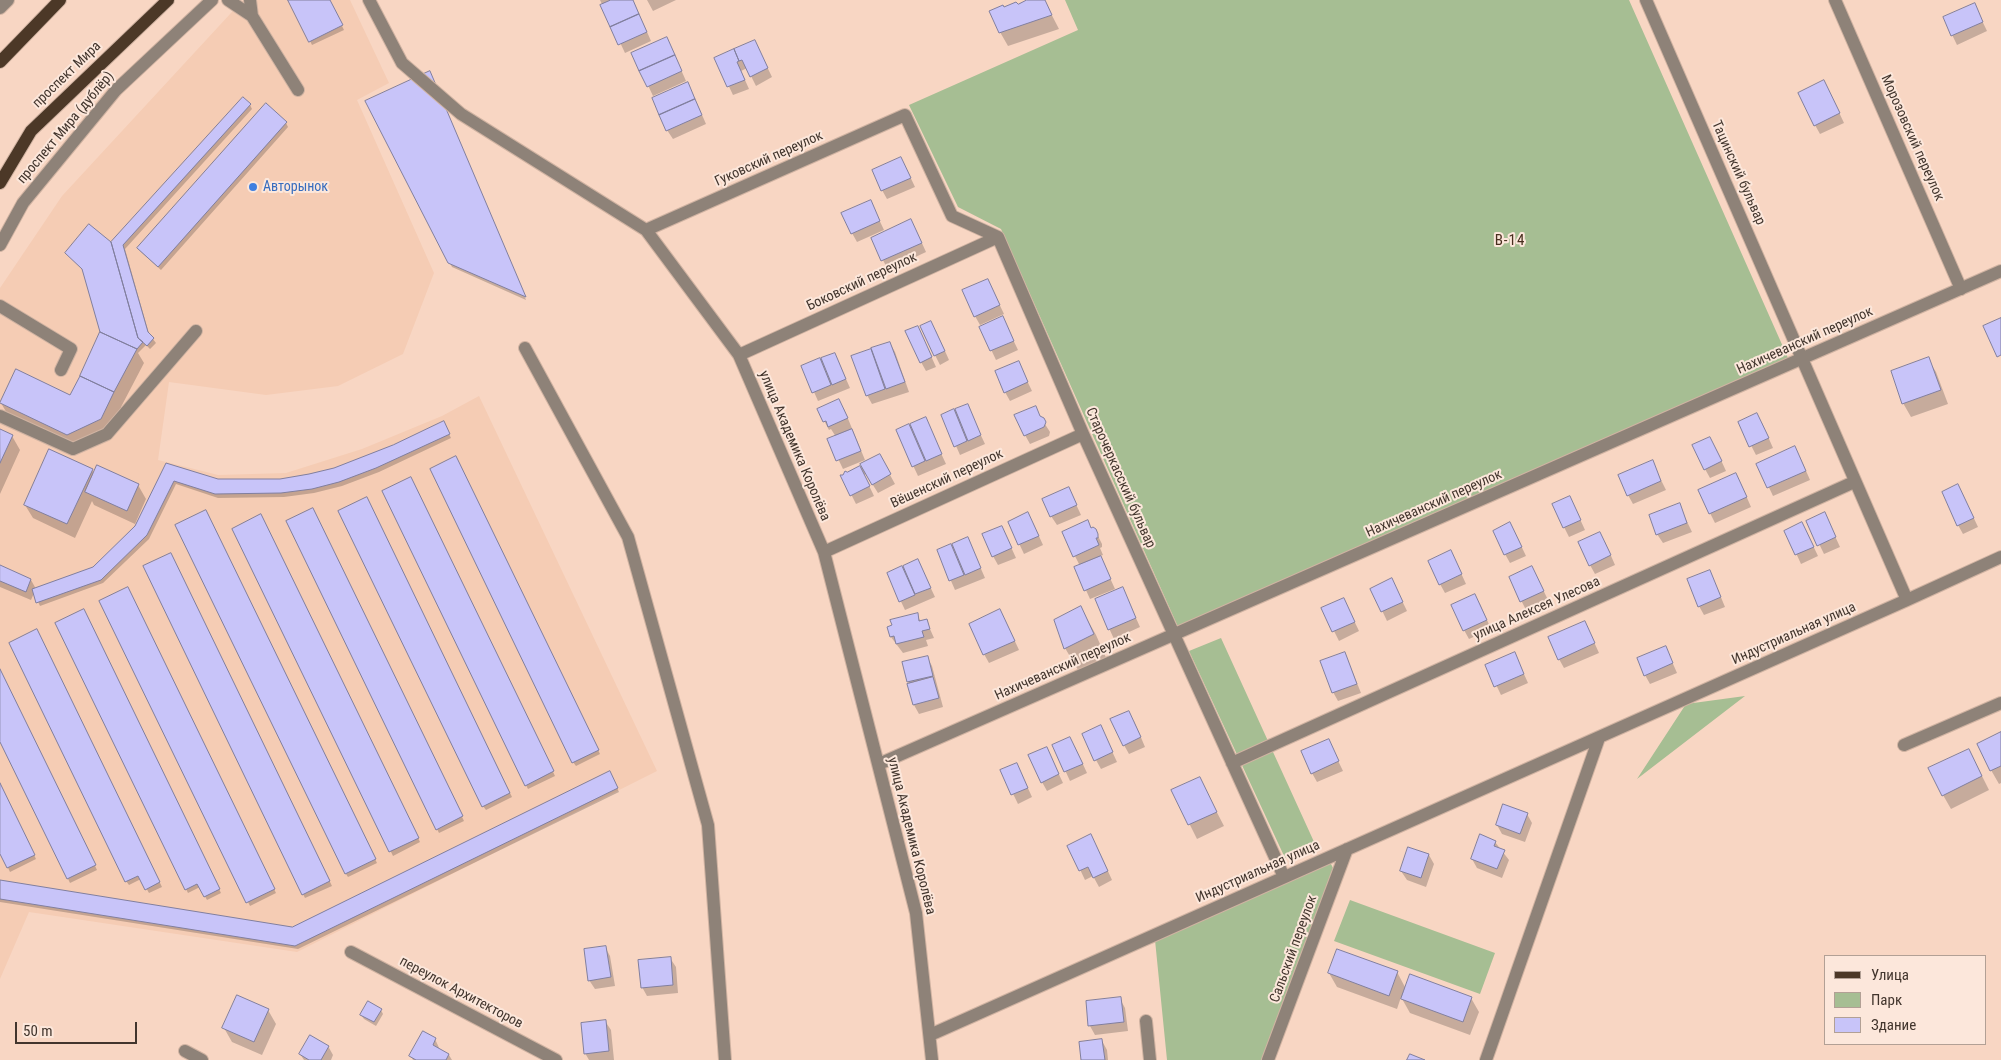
<!DOCTYPE html>
<html>
<head>
<meta charset="utf-8">
<style>
	body { margin:0 }
	#map { position:relative; width:2001px; height:1060px; overflow:hidden; background:#f8d6c3; font-family:"Roboto Condensed",sans-serif }
	canvas { display:block }
	.legend { position:absolute; left:1824px; top:955px; width:162px; height:90px; box-sizing:border-box; background:#fce7db; border:1px solid #b2a095; margin:0; padding:6px 9px; list-style:none; font-size:15px; color:#42352d }
	.legend li { display:flex; align-items:center; gap:10px; height:25px }
	.legend b { width:25px; border:1px solid #b2a095 }
	.scale { position:absolute; left:15px; top:1022px; width:122px; height:22px; box-sizing:border-box; border:2px solid #42352d; border-top:0; padding-left:6px; font-size:15px; line-height:18px; white-space:nowrap; color:#42352d; -webkit-text-stroke:4px #fce7db; paint-order:stroke }
</style>
</head>
<body>
<div id="map">
<canvas width="2001" height="1060"></canvas>
<ul class="legend">
<li><b style="height:6px;background:#4c3827"></b>Улица</li>
<li><b style="height:14px;background:#a6be93"></b>Парк</li>
<li><b style="height:14px;background:#c8c4f9"></b>Здание</li>
</ul>
<div class="scale">50 m</div>
</div>
<script>
const ctx = document.querySelector('canvas').getContext('2d');
ctx.lineJoin = 'round';
function fillPath(path, color) {
  ctx.fillStyle = color;
  ctx.fill(path, 'evenodd');
}
function trace(path, color, width, dash) {
  ctx.strokeStyle = color;
  ctx.lineWidth = width;
  ctx.lineCap = dash ? 'butt' : 'round';
  ctx.setLineDash(dash || []);
  ctx.stroke(path);
}
function label(font, color, halo, rows, align = 'center') {
  ctx.font = font + ' "Roboto Condensed",sans-serif';
  ctx.lineWidth = 4;
  ctx.setLineDash([]);
  ctx.textBaseline = 'middle';
  ctx.strokeStyle = halo;
  ctx.fillStyle = color;
  for (const [text, x, y, turn = 0] of rows) {
    ctx.save();
    ctx.translate(x, y);
    ctx.rotate((+turn || 0) * Math.PI / 180);
    ctx.textAlign = isNaN(turn) ? turn : align;
    if (halo) ctx.strokeText(text, 0, 0);
    ctx.fillText(text, 0, 0);
    ctx.restore();
  }
}
fillPath(new Path2D(`
	M243 0H350L389 83 357 100 434 273 403 354 338 386 266 395 169 382 158 460 218 475 286 473 362 449 442 416 479 396 657 771 297 952 29 912 0 979V288L62 196Z`), '#f5ccb4');
fillPath(new Path2D(`
	M1065 0H1629L1788 358 1178 627 1001 229 958 207 909 105 1078 30Z
	M1221 638 1315 844 1285 858 1189 651Z
	M1745 696 1637 779 1686 704Z
	M1330 862 1333 868 1262 1060H1167L1155 940Z
	M1350 900 1495 953 1480 994 1334 941Z`), '#a6be93');
fillPath(new Path2D(`
	M290 0H329L344 30 312 45Z
	M600 0H633L651 41 625 53Z
	M647 0H676L653 11Z
	M1034 0H1044L1059 29 1008 46 1000 32 1004 9Z
	M1974 4 1987 31 1957 45 1944 18Z
	M755 42 772 77 756 86 747 68 741 71 749 89 733 95 716 59Z
	M671 47 686 81 653 96 633 53Z
	M432 76 526 300 452 267 367 102Z
	M1829 91 1844 123 1820 134 1815 125Z
	M692 92 706 124 673 139 667 130Z
	M250 105 252 109 125 249 149 334 156 343 150 349 146 345 138 353 144 363 121 407 123 412 78 453 12 422 1 403 71 397 102 332 84 271 66 253 111 243Z
	M286 123 288 127 161 270 141 252 138 248Z
	M906 168 915 187 887 199 882 190Z
	M875 211 884 230 857 242 852 233Z
	M916 230 926 252 888 270 872 238Z
	M992 289 1004 314 980 325 975 316Z
	M921 327 936 331 949 360 940 365Z
	M1007 327 1018 350 996 360 981 328Z
	M922 336 936 367 926 371 921 362Z
	M890 343 895 352 909 392 872 404 867 395 853 357Z
	M835 354 850 388 818 401 803 367Z
	M1928 359 1936 372 1948 404 1911 417 1903 403Z
	M1018 362 1032 391 1010 401 1005 392Z
	M967 406 985 444 960 455 943 416Z
	M818 409H844L865 460 843 469 829 440 836 437 831 429 829 430Z
	M1041 418 1050 432 1049 436 1030 444 1025 435Z
	M925 419 946 464 918 476 897 431Z
	M443 422 451 438 379 472 342 486 314 493 284 497 218 498 176 484 149 539 103 583 40 606 34 593 31 600 0 587V567L31 580 36 589 94 568 136 527 167 464 217 480H280L335 469 394 446Z
	M1739 422 1762 423 1773 448 1756 455Z
	M0 430 12 436 20 450 0 494Z
	M1715 447 1726 471 1710 478 1705 469Z
	M879 455 895 484 878 493 866 474 864 475 874 496 856 504 842 476 862 467Z
	M1800 457 1810 480 1773 496 1758 464Z
	M458 461 600 754 576 766 573 762Z
	M1652 462 1666 490 1633 504 1628 495Z
	M92 470 94 474 138 485 146 499 135 524 94 505 92 501 75 538 33 518 25 505Z
	M413 482 555 776 528 789 526 785Z
	M1741 484 1751 507 1715 523 1699 491Z
	M1963 495 1978 527 1963 534 1958 525Z
	M1073 498 1081 515 1057 525 1051 516Z
	M368 503 512 797 486 810 483 806Z
	M1553 505 1574 506 1585 530 1569 537Z
	M1679 505 1692 532 1663 543 1657 534Z
	M314 513 464 821 439 833 437 829Z
	M208 516 377 863 348 877 346 874Z
	M263 520 420 842 393 856 234 529Z
	M1808 521 1829 523 1840 547 1824 554Z
	M1009 522 1033 523 1043 545 1024 554Z
	M1091 529 1095 530 1102 544V547L1100 548 1103 555 1100 556 1115 589 1090 599 1076 568 1080 566 1075 556Z
	M1786 531 1807 533 1818 556 1801 564Z
	M1515 533 1526 556 1510 563 1505 554Z
	M1006 536 1016 558 998 565 993 556Z
	M968 539 985 578 955 590 938 551Z
	M1605 542 1615 565 1595 574 1590 565Z
	M172 558 332 886 305 898 303 894Z
	M1455 560 1466 584 1445 593 1440 584Z
	M918 561 935 597 905 610 888 574Z
	M1710 571 1725 607 1704 615 1699 606Z
	M1537 577 1548 600 1526 610 1510 578Z
	M1392 580 1407 611 1387 621 1372 589Z
	M130 593 276 893 250 906 101 602Z
	M1127 598 1140 627 1114 639 1096 600Z
	M1480 604 1491 629 1469 639 1464 630Z
	M1081 608 1096 635 1108 662 1081 675 1065 648Z
	M1348 608 1359 631 1339 641 1323 609Z
	M86 615 221 893 207 900 200 887 188 893 186 889Z
	M917 615 921 622 926 620 934 638 926 640 928 646 903 653 891 637Z
	M1005 620 1019 650 989 663 984 654Z
	M1589 631 1599 653 1564 668 1559 659Z
	M39 635 162 887 149 893 141 879 129 885 126 881 11 643Z
	M1345 653 1361 693 1338 701 1333 692Z
	M1515 654 1528 683 1501 695 1487 666Z
	M927 657 932 666 943 707 919 714 914 705 908 681Z
	M1670 657 1677 673 1650 684 1645 675Z
	M0 671 97 870 70 883 0 739Z
	M1134 721 1145 747 1129 754 1124 745Z
	M2001 734V783L1999 784 1991 770Z
	M1105 736 1117 762 1101 769 1096 760Z
	M1328 740 1343 771 1317 782 1312 773Z
	M1054 746 1075 747 1087 773 1070 781Z
	M1047 749 1063 783 1047 791 1042 782Z
	M1976 764 1989 790 1951 809 1943 795Z
	M1002 771 1021 773 1032 797 1018 804Z
	M612 777 619 792 298 949 0 902V881L292 928Z
	M1199 778 1224 826 1197 839 1173 791Z
	M0 785 36 859 10 872 0 851Z
	M1527 814 1532 823 1525 842 1502 834 1497 825Z
	M1495 842 1509 860 1502 878 1477 868 1472 859Z
	M1096 845 1112 880 1099 887 1093 876 1085 880 1069 846Z
	M1429 855 1434 864 1426 887 1407 880 1401 871Z
	M605 947 610 956 615 986 595 989 589 980Z
	M670 958 676 967 678 993 647 996 642 987Z
	M1397 972 1406 989 1471 998 1479 1012 1470 1035 1410 1013 1401 997 1397 1009 1337 987 1329 973Z
	M1120 999 1125 1008 1128 1031 1095 1035 1090 1026 1087 1002Z
	M268 1010 276 1024 262 1055 232 1042 224 1028Z
	M381 1010 383 1014 376 1026 364 1019 361 1015Z
	M605 1021 611 1030 614 1060H589L585 1053Z
	M435 1039 440 1050 449 1055 452 1060H413L411 1056Z
	M1102 1041 1107 1050 1108 1060H1082Z
	M328 1046 333 1055 331 1060H304L300 1054Z`), '#0003');
const building = new Path2D(`
	M288 0H330L343 25 309 42Z
	M611 0H633L639 14 610 27 600 5Z
	M1027 0H1045L1052 15 999 33 989 11 1003 5 1004 7 1016 2 1018 4Z
	M1975 3 1983 22 1951 36 1943 17Z
	M639 14 647 32 618 45 610 27Z
	M667 37 675 55 639 71 631 53Z
	M755 40 768 68 750 77 742 60 739 61 734 49Z
	M734 49 739 61 737 62 745 80 727 87 714 58Z
	M675 55 682 71 647 87 639 71Z
	M430 71 526 297 448 263 365 101Z
	M1824 80 1840 113 1814 126 1798 93Z
	M688 82 695 99 659 115 652 98Z
	M243 97 251 104 123 245 148 332 154 338 147 346 138 338 111 242Z
	M695 99 702 115 666 131 659 115Z
	M266 103 287 122 158 267 137 248Z
	M901 157 911 178 881 191 872 170Z
	M871 200 880 221 851 234 841 213Z
	M911 219 922 243 881 261 871 238Z
	M89 224 111 242 138 338 143 342 137 349 100 332 82 269 65 253Z
	M988 279 1000 305 974 317 962 290Z
	M1003 316 1014 341 990 351 979 327Z
	M2001 318V355L1997 357 1983 326Z
	M931 321 945 351 934 356 920 326Z
	M918 326 932 357 920 363 905 331Z
	M100 332 137 349 114 392 80 376Z
	M890 342 905 382 886 389 871 348Z
	M871 349 885 389 866 396 851 356Z
	M835 353 846 379 832 385 821 358Z
	M1929 357 1941 390 1902 404 1891 371Z
	M820 358 831 385 812 393 801 366Z
	M1019 361 1028 382 1004 393 995 371Z
	M16 369 70 395 80 376 114 392 101 419 67 435 0 403Z
	M839 399 848 418 828 427 826 421 823 422 817 409Z
	M968 404 981 435 968 441 955 409Z
	M1036 406 1040 416 1044 418 1046 422 1044 427 1024 436 1014 415Z
	M954 409 967 441 954 447 941 415Z
	M1757 413 1769 438 1749 447 1738 422Z
	M926 417 942 454 926 461 910 424Z
	M444 421 450 434 376 468 339 482 312 489 281 493 215 494 174 481 147 535 101 580 36 603 32 589 93 567 135 526 166 463 218 479H280L309 474 334 468 393 445Z
	M909 424 925 461 912 467 896 430Z
	M0 429 13 435 0 463Z
	M852 429 861 451 836 461 827 439Z
	M1710 437 1722 461 1704 470 1692 445Z
	M1795 446 1806 471 1767 488 1756 464Z
	M49 449 93 469 67 524 24 505Z
	M880 454 891 474 872 485 860 464Z
	M456 456 599 750 572 763 430 469Z
	M1653 460 1661 481 1627 496 1618 475Z
	M97 465 139 484 127 511 85 492Z
	M860 466 870 486 850 496 840 475H843L845 471 847 472Z
	M1736 473 1747 497 1709 514 1698 490Z
	M411 477 554 771 525 786 382 491Z
	M1958 484 1974 518 1957 526 1942 492Z
	M1069 487 1077 505 1050 517 1042 499Z
	M1570 496 1581 520 1563 528 1552 504Z
	M367 497 510 793 482 807 338 511Z
	M1680 503 1687 523 1656 535 1649 515Z
	M313 508 463 816 436 830 286 521Z
	M206 510 376 859 345 874 175 525Z
	M1028 512 1039 536 1018 545 1008 522Z
	M1825 512 1836 537 1817 546 1806 521Z
	M261 514 419 838 389 852 232 529Z
	M1088 520 1091 528 1093 527 1096 529 1098 534V538H1096L1099 545 1073 557 1062 532Z
	M1510 522 1522 547 1504 555 1493 531Z
	M1802 522 1814 547 1795 555 1784 531Z
	M1002 526 1012 548 992 557 982 534Z
	M1600 532 1611 555 1589 566 1578 542Z
	M968 537 981 568 965 575 952 544Z
	M951 544 964 575 949 581 937 550Z
	M1451 550 1462 574 1439 585 1428 561Z
	M171 553 330 881 302 895 143 566Z
	M1101 556 1111 579 1084 591 1074 567Z
	M918 559 931 588 915 594 903 566Z
	M0 565 31 579 26 592 0 581Z
	M902 566 915 595 899 602 887 573Z
	M1532 566 1544 591 1520 602 1509 577Z
	M1710 570 1721 597 1698 607 1687 579Z
	M1392 578 1403 602 1381 612 1370 589Z
	M128 587 275 889 246 903 99 601Z
	M1123 587 1136 618 1108 630 1095 599Z
	M1475 594 1487 620 1463 631 1451 605Z
	M1344 598 1355 622 1332 632 1321 608Z
	M1081 606 1094 634 1064 649 1054 620Z
	M84 609 220 889 204 897 197 884 185 890 55 623Z
	M1000 609 1015 641 983 655 969 624Z
	M918 613 919 621 927 619 930 629 922 631 924 637 896 644 894 636 890 637 887 627 892 625 890 620Z
	M1585 621 1595 643 1558 660 1548 637Z
	M37 629 160 882 145 890 138 876 125 882 9 643Z
	M1666 646 1673 663 1644 676 1637 658Z
	M1345 652 1357 684 1332 693 1320 661Z
	M1515 652 1524 674 1494 687 1485 665Z
	M928 656 933 676 907 682 902 662Z
	M0 669 96 865 67 879 0 742Z
	M933 677 939 698 913 705 907 684Z
	M1129 711 1141 737 1123 746 1110 719Z
	M1101 725 1113 752 1094 761 1082 734Z
	M2001 732V766L1990 771 1977 744Z
	M1070 737 1083 764 1064 772 1052 745Z
	M1329 739 1339 761 1311 774 1301 751Z
	M1047 747 1059 774 1041 783 1028 755Z
	M1969 749 1982 776 1942 796 1928 768Z
	M1017 763 1028 788 1011 795 1000 770Z
	M610 771 618 788 295 946 0 899V880L292 927Z
	M1200 777 1217 812 1188 825 1171 790Z
	M0 783 35 855 7 868 0 854Z
	M1503 804 1528 813 1520 834 1496 825Z
	M1091 834 1108 871 1093 878 1088 867 1079 871 1067 846Z
	M1480 834 1496 841 1494 846 1505 850 1497 869 1471 859Z
	M1408 847 1429 854 1421 878 1400 871Z
	M606 946 611 977 588 981 584 949Z
	M1337 949 1398 971 1389 996 1328 973Z
	M671 957 673 985 641 988 638 960Z
	M1410 974 1472 997 1463 1022 1401 999Z
	M237 995 269 1009 254 1042 222 1028Z
	M1121 997 1124 1022 1088 1026 1086 1001Z
	M368 1001 382 1009 374 1022 360 1015Z
	M606 1020 609 1051 584 1054 581 1023Z
	M423 1031 436 1038 433 1045 449 1054 446 1060H416L409 1056Z
	M310 1035 329 1046 321 1060H309L299 1054Z
	M1102 1039 1105 1060H1081L1079 1042Z
	M1410 1054 1425 1060H1407Z`);
fillPath(building, '#c8c4f9');
trace(building, '#817f9e', 1);
const minor = new Path2D(`
	M228 0 252 16
	M250 0 252 16 298 90
	M369 0 402 63 461 114 646 230 739 355 824 552 916 913 932 1060
	M1646 0 1907 600
	M1835 0 1961 289
	M0 8 8 0
	M646 230 905 115 952 216 998 237 1083 434 1284 877
	M0 245 23 203 116 90 212 0
	M0 306 71 349 61 370
	M525 348 628 537 708 825 725 1060
	M739 355 998 237
	M0 416 73 449 107 434 196 331
	M824 552 1083 434
	M1904 745 2001 703
	M1232 763 1854 482
	M879 764 2001 271
	M351 952 556 1060
	M1146 1021 1150 1060
	M930 1035 1907 600 2001 557
	M185 1051 202 1060
	M1268 1060 1347 849
	M1486 1060 1599 738`);
const major = new Path2D(`
	M0 62 60 0
	M0 183 31 131 168 0`);
trace(minor, '#d0b3a2', 14);
trace(major, '#d0b3a2', 14);
trace(minor, '#8e8278', 12);
trace(major, '#4c3827', 12);
for (const [x, y, r, color] of [
	[253,187,5,"#3f7fe0"]
]) {
  const dot = new Path2D();
  dot.arc(x, y, r, 0, 2 * Math.PI);
  ctx.fillStyle = color;
  ctx.fill(dot);
  trace(dot, '#fce7db', 2);
}
label('14px', '#42352d', '#fce7db', [
	["проспект Мира",67,75,-44],
	["проспект Мира (дублёр)",66,128,-50],
	["Морозовский переулок",1912,138,66],
	["Гуковский переулок",769,159,-24],
	["Тацинский бульвар",1738,173,66],
	["Боковский переулок",862,282,-25],
	["Нахичеванский переулок",1805,341,-24],
	["улица Академика Королёва",794,446,67],
	["Старочеркасский бульвар",1120,478,66],
	["Вёшенский переулок",947,479,-25],
	["Нахичеванский переулок",1434,504,-24],
	["улица Алексея Улесова",1537,609,-24],
	["Индустриальная улица",1794,634,-24],
	["Нахичеванский переулок",1063,667,-24],
	["улица Академика Королёва",911,836,76],
	["Индустриальная улица",1258,872,-24],
	["Сальский переулок",1294,949,-70],
	["переулок Архитекторов",461,993,28]
]);
label('14px', '#366cbe', '#fce7db', [
	["Авторынок",263,187]
], 'left');
ctx.letterSpacing = '1px';
label('15px', '#482e1e', '#fce7db', [
	["В-14",1510,241]
]);
ctx.letterSpacing = '0px';
</script>
</body>
</html>
